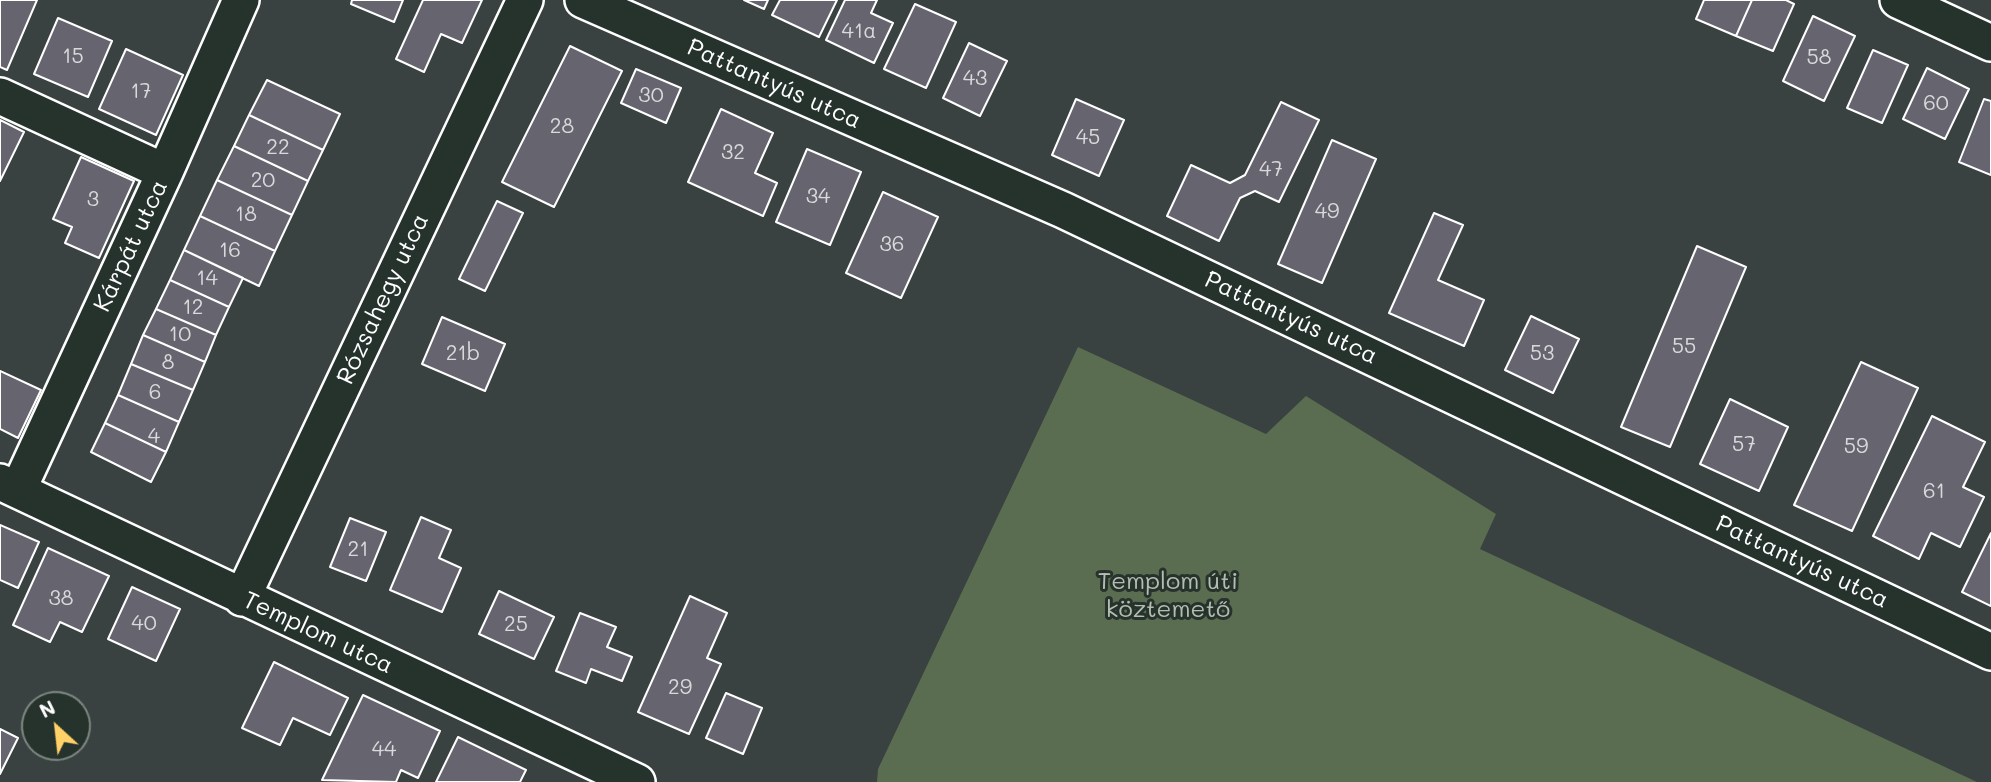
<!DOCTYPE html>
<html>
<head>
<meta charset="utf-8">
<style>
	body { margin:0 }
	#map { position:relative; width:1991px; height:782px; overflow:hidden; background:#394241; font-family:Mali,sans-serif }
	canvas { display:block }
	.north { position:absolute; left:21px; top:691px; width:70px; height:70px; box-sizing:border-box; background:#26332d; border:2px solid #7d8581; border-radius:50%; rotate:333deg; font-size:19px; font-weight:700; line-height:28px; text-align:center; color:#fff }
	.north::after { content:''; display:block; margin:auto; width:24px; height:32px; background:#ffd166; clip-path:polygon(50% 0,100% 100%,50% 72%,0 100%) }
</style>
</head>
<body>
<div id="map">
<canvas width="1991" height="782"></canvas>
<div class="north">N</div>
</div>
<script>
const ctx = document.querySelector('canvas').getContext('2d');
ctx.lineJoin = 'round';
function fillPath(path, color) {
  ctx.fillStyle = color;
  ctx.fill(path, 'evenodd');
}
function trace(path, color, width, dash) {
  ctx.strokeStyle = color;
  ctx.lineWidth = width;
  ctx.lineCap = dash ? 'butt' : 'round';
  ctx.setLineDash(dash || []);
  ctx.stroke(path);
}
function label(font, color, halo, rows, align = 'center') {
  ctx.font = font + ' Mali,sans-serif';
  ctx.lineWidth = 6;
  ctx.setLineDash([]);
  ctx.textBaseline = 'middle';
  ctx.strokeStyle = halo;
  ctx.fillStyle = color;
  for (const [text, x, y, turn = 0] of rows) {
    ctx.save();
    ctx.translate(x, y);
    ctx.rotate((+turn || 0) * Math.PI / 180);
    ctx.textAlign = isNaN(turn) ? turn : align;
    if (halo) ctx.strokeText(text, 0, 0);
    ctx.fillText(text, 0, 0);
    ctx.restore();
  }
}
fillPath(new Path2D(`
	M1078 347 1266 434 1306 396 1496 514 1480 549 1977 782H877L878 769Z`), '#5a6d50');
const building = new Path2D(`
	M0 0H37L7 70 0 67Z
	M352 0H403L394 22 351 4Z
	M423 0H482L462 43 441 34 424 72 396 59Z
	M744 0H768L764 9Z
	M780 0H837L819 37 772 15Z
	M845 0H877L871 13 893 23 874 63 826 40Z
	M1704 0H1752L1736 36 1696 19Z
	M1752 0H1786L1794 4 1773 51 1736 36Z
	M915 4 956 22 926 88 884 69Z
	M1813 16 1855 36 1824 101 1783 81Z
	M58 18 112 41 88 97 34 74Z
	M969 43 1007 61 980 116 943 98Z
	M570 46 622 71 554 207 502 182Z
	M126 49 183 75 156 135 99 109Z
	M1873 50 1908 65 1882 123 1847 108Z
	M1927 68 1969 89 1945 139 1903 119Z
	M636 69 681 88 666 123 621 103Z
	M267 80 340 114 323 150 249 115Z
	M1076 99 1124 120 1099 176 1052 155Z
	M1984 99 1991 101V175L1959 162Z
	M1281 102 1319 120 1279 202 1255 191 1240 198 1219 241 1167 216 1191 165 1230 183 1245 175Z
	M721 109 773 133 755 173 777 183 763 216 688 182Z
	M249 115 323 150 308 181 234 146Z
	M0 120 24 132 0 181Z
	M1332 140 1376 159 1322 283 1278 264Z
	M234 146 308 181 292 215 217 180Z
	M807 149 861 172 830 245 776 222Z
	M81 157 134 181 99 258 65 243 72 227 53 219Z
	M217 180 292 215 275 251 200 216Z
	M883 192 938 217 901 298 846 273Z
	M497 201 523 213 485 291 459 279Z
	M1434 213 1463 225 1438 280 1484 300 1464 346 1389 313Z
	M200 216 275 251 259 286 184 250Z
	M1697 246 1746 267 1670 447 1621 427Z
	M184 250 243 278 229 307 170 280Z
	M170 280 229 307 216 335 156 309Z
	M156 309 216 335 205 362 143 335Z
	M1531 316 1579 339 1553 393 1505 370Z
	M442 317 505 344 485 391 422 364Z
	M143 335 205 362 193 390 131 364Z
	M1861 362 1918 388 1852 531 1794 505Z
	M131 364 193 390 179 422 118 395Z
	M0 371 41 390 18 438 0 429Z
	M118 395 179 422 166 452 105 423Z
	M1730 399 1788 427 1759 491 1700 464Z
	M1932 416 1985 442 1963 487 1984 497 1960 547 1931 533 1919 559 1873 536Z
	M105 423 166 452 151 482 91 452Z
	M421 517 451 530 439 558 461 568 442 612 390 590Z
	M350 518 386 532 366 581 330 567Z
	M0 525 39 542 18 588 0 580Z
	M1991 533V606L1962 592Z
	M48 548 109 576 82 632 60 622 50 642 13 625Z
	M132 587 180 609 156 661 108 639Z
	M499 591 554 617 534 659 479 634Z
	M690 596 727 613 707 658 721 664 689 734 638 712Z
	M580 613 616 627 607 647 632 657 622 681 591 669 586 683 556 671Z
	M274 662 348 698 330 735 293 718 280 745 242 728Z
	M726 693 762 708 743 754 706 738Z
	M363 695 440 731 418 778 401 770 396 782 322 780Z
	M0 729 18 738 0 774Z
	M458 737 526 770 520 782H436Z`);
fillPath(building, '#66646f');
trace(building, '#fff', 2);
const minor = new Path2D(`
	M583 0 1063 210 1991 652
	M1898 0 1991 43
	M0 96 165 172
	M0 482 637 782
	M18 490 165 172 241 0
	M242 598 525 0`);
trace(minor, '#fff', 40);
trace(minor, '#26332d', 35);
label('21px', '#d9d8db', null, [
	["41a",859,32],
	["15",73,57],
	["58",1819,58],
	["43",975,79],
	["17",141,92],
	["30",651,96],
	["60",1936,104],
	["28",562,127],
	["45",1088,138],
	["22",278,148],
	["32",733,153],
	["47",1271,170],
	["20",263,181],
	["34",818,197],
	["3",93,200],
	["49",1327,212],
	["18",246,215],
	["36",892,245],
	["16",230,251],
	["14",207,279],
	["12",193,308],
	["10",180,335],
	["55",1684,347],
	["21b",463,354],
	["53",1542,354],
	["8",168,363],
	["6",155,393],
	["4",154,437],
	["57",1744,445],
	["59",1856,447],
	["61",1934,492],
	["21",358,550],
	["38",61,599],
	["40",144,624],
	["25",516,625],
	["29",680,688],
	["44",384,750]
]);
label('24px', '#fff', '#26332d', [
	["Pattantyús utca",774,84,24],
	["Kárpát utca",131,246,-65],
	["Rózsahegy utca",383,299,-65],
	["Pattantyús utca",1291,318,25],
	["Pattantyús utca",1802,562,25],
	["Templom utca",318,633,25]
]);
label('24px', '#b5bdb0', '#26332d', [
	["Templom úti",1168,582],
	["köztemető",1168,610]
]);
</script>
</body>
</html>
